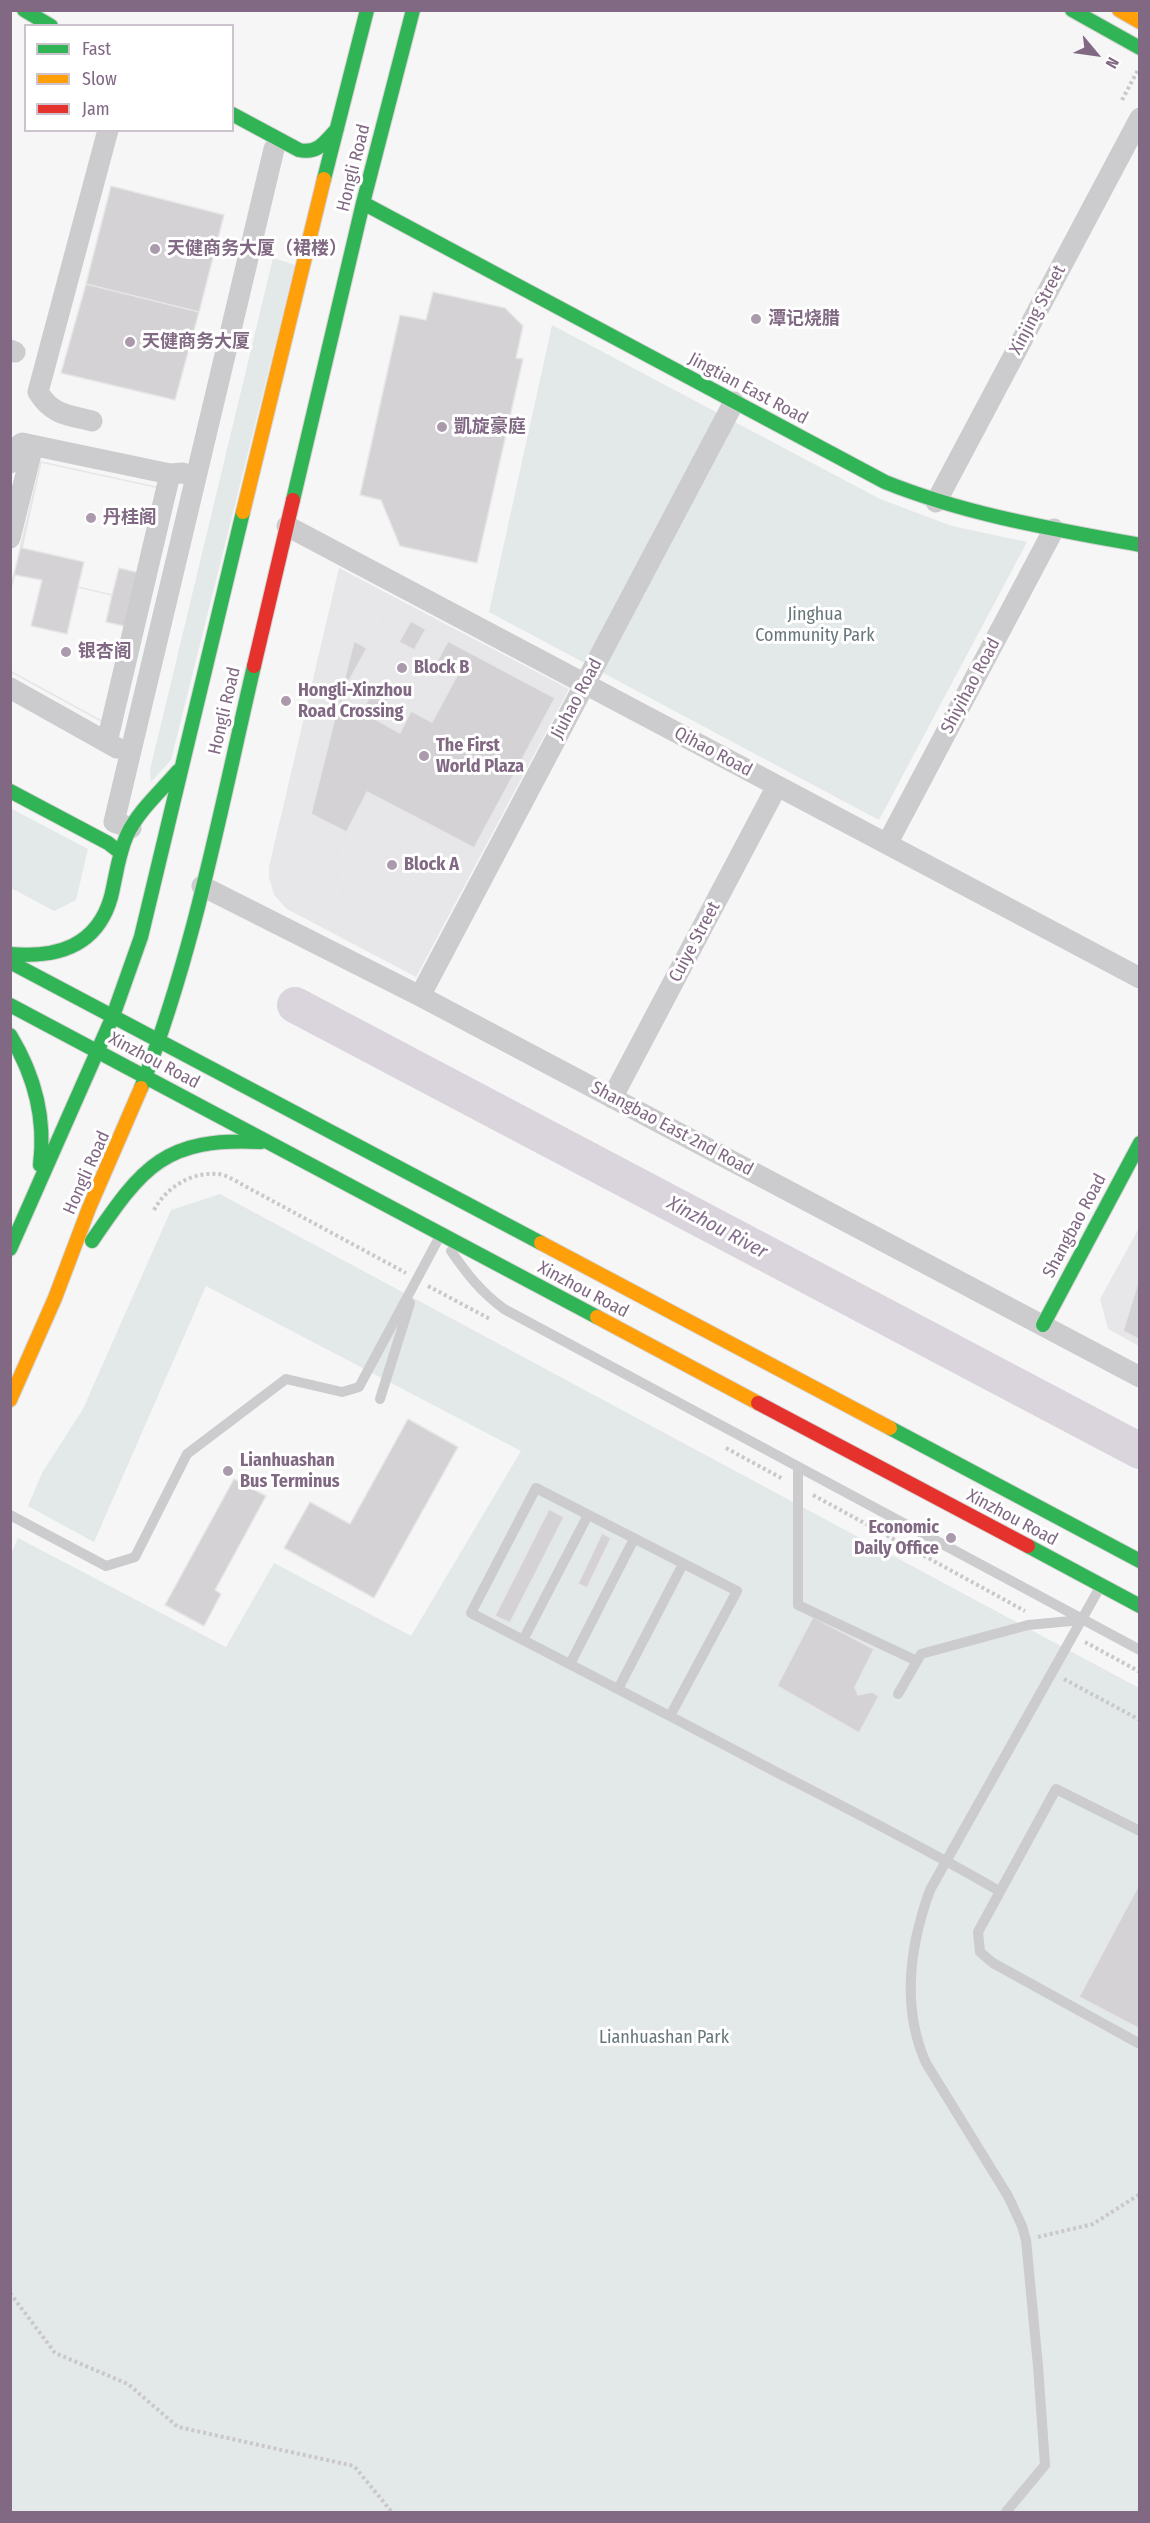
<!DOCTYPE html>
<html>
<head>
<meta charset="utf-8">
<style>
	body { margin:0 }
	#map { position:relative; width:1150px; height:2523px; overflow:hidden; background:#f6f6f6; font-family:"Fira Sans Condensed",sans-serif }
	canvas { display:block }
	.frame { position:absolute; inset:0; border:12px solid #816984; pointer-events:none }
	.legend { position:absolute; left:24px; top:24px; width:210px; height:108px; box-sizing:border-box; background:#fff; border:2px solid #cdc3ce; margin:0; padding:8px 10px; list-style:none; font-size:18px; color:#816984 }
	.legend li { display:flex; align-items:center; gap:12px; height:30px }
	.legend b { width:30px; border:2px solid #cdc3ce }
	.north { position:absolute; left:1066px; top:24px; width:60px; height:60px; -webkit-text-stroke:4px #fff; paint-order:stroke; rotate:119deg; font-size:16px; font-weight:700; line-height:24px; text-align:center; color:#816984 }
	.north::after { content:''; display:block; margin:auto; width:21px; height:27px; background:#816984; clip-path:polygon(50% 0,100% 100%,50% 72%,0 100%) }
</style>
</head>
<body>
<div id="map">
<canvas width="1150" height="2523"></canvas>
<div class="frame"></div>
<ul class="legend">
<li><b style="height:8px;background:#30b455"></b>Fast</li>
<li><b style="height:8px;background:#ff9f0a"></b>Slow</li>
<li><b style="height:8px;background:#e5322d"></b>Jam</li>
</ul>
<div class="north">N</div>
</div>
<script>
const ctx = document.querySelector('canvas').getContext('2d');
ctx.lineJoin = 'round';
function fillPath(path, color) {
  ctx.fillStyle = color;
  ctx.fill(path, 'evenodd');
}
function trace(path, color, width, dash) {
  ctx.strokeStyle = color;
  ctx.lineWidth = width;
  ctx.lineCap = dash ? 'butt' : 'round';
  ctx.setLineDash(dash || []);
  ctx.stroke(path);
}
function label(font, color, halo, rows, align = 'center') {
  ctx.font = font + ' "Fira Sans Condensed","Noto Sans SC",sans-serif';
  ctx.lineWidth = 6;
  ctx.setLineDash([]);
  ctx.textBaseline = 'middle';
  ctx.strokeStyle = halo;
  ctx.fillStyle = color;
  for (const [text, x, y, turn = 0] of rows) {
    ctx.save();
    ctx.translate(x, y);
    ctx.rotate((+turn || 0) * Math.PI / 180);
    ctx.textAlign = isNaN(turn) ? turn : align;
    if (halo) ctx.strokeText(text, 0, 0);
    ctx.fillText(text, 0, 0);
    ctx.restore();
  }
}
fillPath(new Path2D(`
	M339 568 569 689 416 977 287 909 274 895 269 877V867Z
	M1139 1228V1346L1108 1329 1100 1299Z`), '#e7e6e9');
fillPath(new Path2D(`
	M273 258 295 265 171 760 151 782 150 770Z
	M552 325 880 499 952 526 1027 542 879 820 489 612Z
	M10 808 88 849 76 900 54 911 11 888Z
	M220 1194 1139 1688V2512H11L10 1556 18 1538 226 1647 274 1563 411 1636 521 1451 206 1286 94 1542 28 1506 42 1473 83 1409 171 1210Z`), '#e3e8e8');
trace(new Path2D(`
	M295 1005 1140 1451`), '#dad4dc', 36);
const building = new Path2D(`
	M111 186 224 215 199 312 86 284Z
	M86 284 199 312 175 400 61 373Z
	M433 292 505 308 523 326 516 358 523 359 477 563 400 546 381 500 360 495 400 315 426 320Z
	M41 462 160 488 105 723 10 671V591Z
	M41 462 160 488 140 573 119 568 112 595 78 587 84 562 22 548Z
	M15 575 42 580 31 626 67 634 78 587 112 595 106 622 128 627 105 723 10 671V591Z
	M388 609 555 698 474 848 461 841 412 933 353 902 346 895 341 887 335 869 337 851 346 832 311 814 354 641 367 648Z
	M388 609 411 621 399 642 414 650 426 629 448 641 437 662 458 674 432 722 411 711 400 733 377 720 388 699 373 691 362 711 339 699Z
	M367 792 461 841 412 933 353 902 346 895 337 879 335 869 337 851Z
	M1140 1276V1340L1123 1331Z
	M408 1419 458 1447 374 1598 284 1548 310 1502 350 1524Z
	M234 1479 266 1496 215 1590 221 1594 204 1626 165 1605Z
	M549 1509 564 1517 510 1623 495 1616Z
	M602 1533 611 1538 587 1588 578 1584Z
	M813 1617 874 1649 855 1687 858 1695 872 1692 879 1696 859 1733 777 1686Z
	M1140 1883V2029L1079 1997Z`);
fillPath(building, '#d4d2d4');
trace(building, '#e6e6e6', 1.5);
const fast = new Path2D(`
	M24 10 51 26
	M1072 10 1140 48
	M232 114 299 150C318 154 325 142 337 129
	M324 179 367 10
	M363 203 885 482C967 515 1053 529 1140 545
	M293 500 363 203 413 10
	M10 791 108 843 121 853
	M10 954C56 958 97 947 111 897 116 877 118 855 127 835 138 811 161 791 178 771
	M10 962 541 1243
	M10 1005 597 1317
	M10 1035C35 1076 46 1118 40 1165
	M141 1088C194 953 221 807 254 666
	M92 1241C143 1166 165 1137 261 1142
	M10 1249 113 1016 141 937 243 512
	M1043 1325 1140 1143
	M890 1428 1140 1561
	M1028 1546 1140 1606`);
const slow = new Path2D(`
	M1119 10 1140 22
	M243 512 324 179
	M541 1243 890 1428
	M597 1317 758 1403
	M10 1400 55 1298 89 1208 141 1088`);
const jam = new Path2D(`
	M254 666 293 500
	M758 1403 1028 1546`);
trace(fast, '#d4d2d4', 16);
trace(slow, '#d4d2d4', 16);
trace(jam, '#d4d2d4', 16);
trace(new Path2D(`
	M1122 100 1138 70
	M154 1210C166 1188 190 1172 217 1174 225 1174 236 1181 243 1185L406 1273
	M428 1286 490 1319
	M726 1448 783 1479
	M813 1495 1025 1611
	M1085 1642 1140 1672
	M1064 1679 1140 1720
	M1038 2237 1093 2224 1140 2194
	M10 2293 55 2353 128 2384 178 2427 354 2466 391 2511`), '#cac8ca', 4, [3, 3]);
trace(new Path2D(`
	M451 1251C467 1274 481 1292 504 1309L1140 1650
	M380 1399 410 1303
	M798 1467V1605L917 1661
	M10 1515 106 1566 135 1557 187 1454 286 1379 342 1392 359 1387 440 1236
	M523 1640 588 1515
	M570 1664 634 1539
	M618 1689 683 1564
	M898 1694 921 1654 1028 1625 1082 1620
	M670 1716 737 1591 536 1488 471 1613C574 1666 676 1719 778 1773 852 1811 927 1849 999 1891
	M1140 1831 1056 1789 978 1932 980 1952 993 1963 1140 2044
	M1006 2512 1045 2465 1038 2366 1026 2240 1022 2226 1008 2196 926 2063C901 2007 910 1945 930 1890L1100 1587`), '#cccbcd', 10);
trace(new Path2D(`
	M10 350 15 352
	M92 421C68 415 52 415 38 392L108 130
	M10 463 14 450 22 443 170 474 183 473
	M936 502 1140 118
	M287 526 1140 978
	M10 538 33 446
	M10 688 117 748
	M107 742 170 474
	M131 828 114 822 274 149
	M887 844 1054 529
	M202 886 420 996 1140 1377
	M420 996 734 402
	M612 1098 777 786`), '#cccbcd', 21);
trace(fast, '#30b455', 14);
trace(slow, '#ff9f0a', 14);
trace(jam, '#e5322d', 14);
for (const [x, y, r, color] of [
	[155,249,6,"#aa9aac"],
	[756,319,6,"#aa9aac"],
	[130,342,6,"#aa9aac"],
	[442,427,6,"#aa9aac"],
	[91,518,6,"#aa9aac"],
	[66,652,6,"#aa9aac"],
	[402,668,6,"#aa9aac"],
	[286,701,6,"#aa9aac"],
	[424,756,6,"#aa9aac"],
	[392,865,6,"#aa9aac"],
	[228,1471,6,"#aa9aac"],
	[951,1538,6,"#aa9aac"]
]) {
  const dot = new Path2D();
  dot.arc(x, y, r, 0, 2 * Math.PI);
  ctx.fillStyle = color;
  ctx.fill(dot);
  trace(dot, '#fff', 2);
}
label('18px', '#816984', '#fff', [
	["Hongli Road",354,168,-76],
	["Xinjing Street",1038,310,-62],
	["Jingtian East Road",748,389,28],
	["Shiyihao Road",971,686,-62],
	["Jiuhao Road",577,699,-62],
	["Hongli Road",225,711,-77],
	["Qihao Road",713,752,28],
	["Cuiye Street",695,942,-62],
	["Xinzhou Road",154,1061,28],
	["Shangbao East 2nd Road",672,1129,28],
	["Hongli Road",87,1173,-66],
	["Shangbao Road",1075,1226,-62],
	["Xinzhou Road",583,1290,28],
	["Xinzhou Road",1012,1518,28]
]);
label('bold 18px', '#816984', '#fff', [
	["天健商务大厦（裙楼）",167,249],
	["潭记烧腊",768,319],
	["天健商务大厦",142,342],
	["凱旋豪庭",454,427],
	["丹桂阁",103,518],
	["银杏阁",78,652],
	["Block B",414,668],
	["Hongli-Xinzhou",298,691],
	["Road Crossing",298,712],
	["The First",436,746],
	["World Plaza",436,767],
	["Block A",404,865],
	["Lianhuashan",240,1461],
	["Bus Terminus",240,1482],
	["Economic",939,1528,"right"],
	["Daily Office",939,1549,"right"]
], 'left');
label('18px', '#67767b', '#fff', [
	["Jinghua",815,615],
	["Community Park",815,636],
	["Lianhuashan Park",664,2038]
]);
label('italic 20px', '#856f8d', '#fff', [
	["Xinzhou River",717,1228,28]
]);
</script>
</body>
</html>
